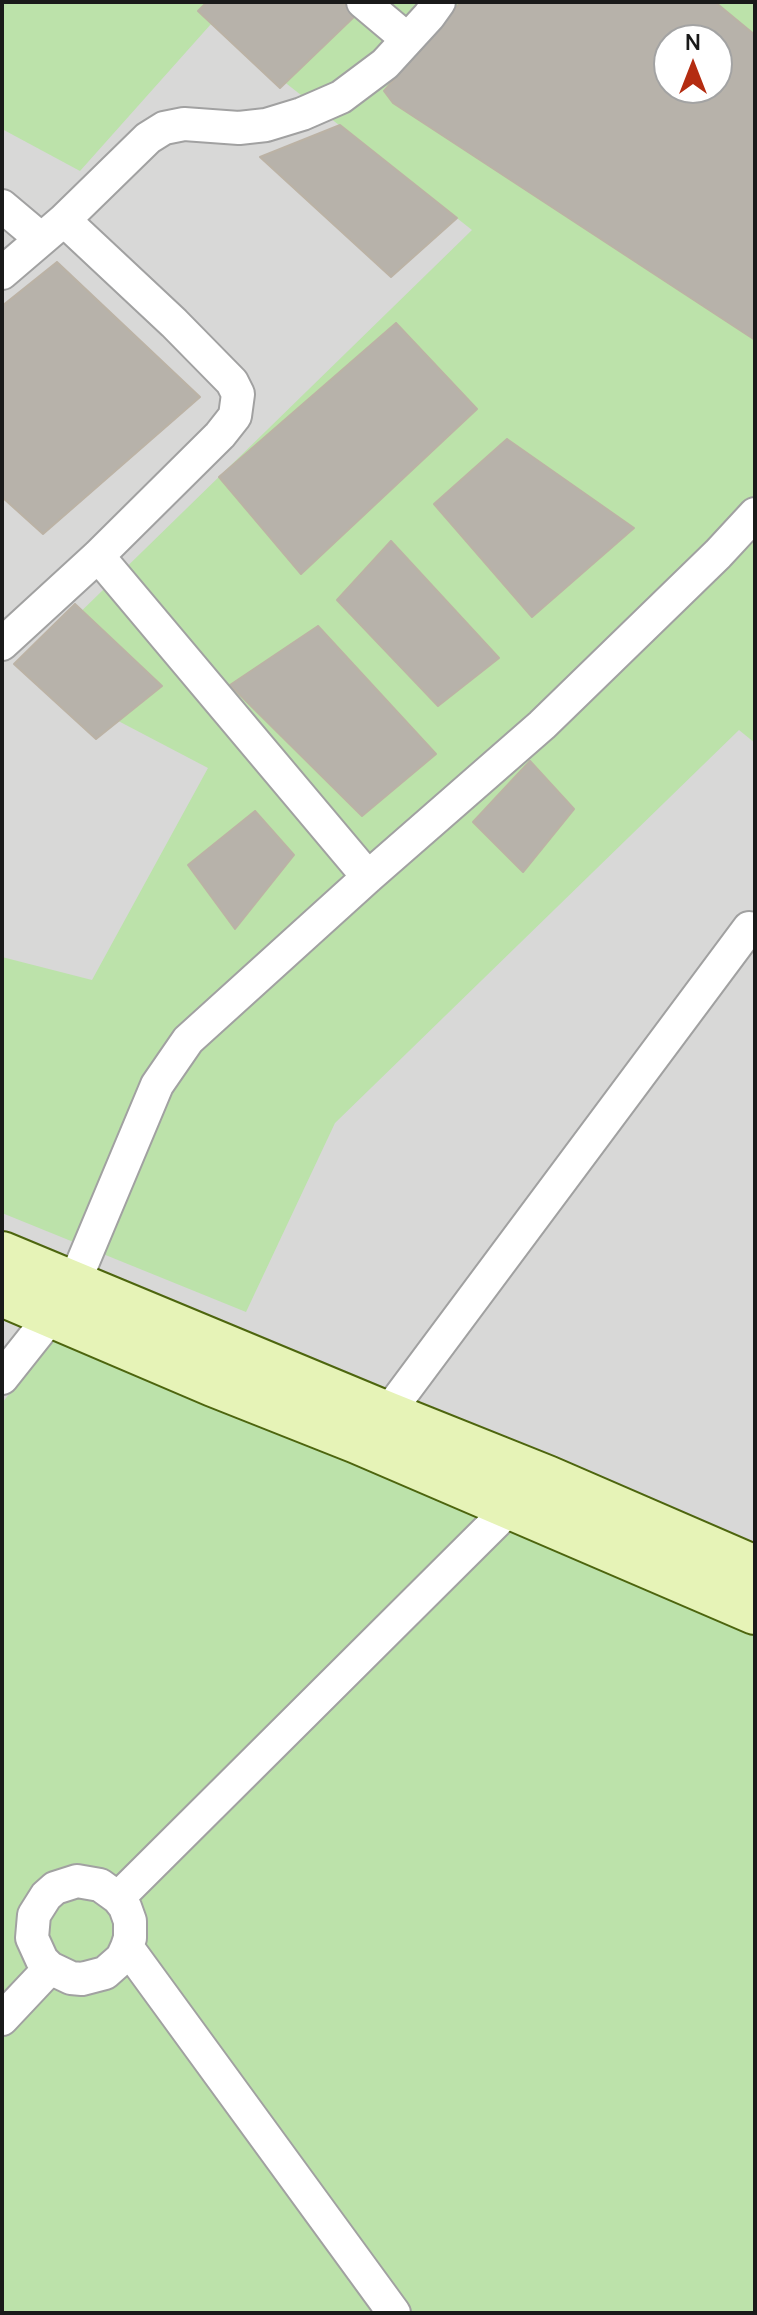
<!DOCTYPE html>
<html>
<head>
<meta charset="utf-8">
<style>
	body { margin:0 }
	#map { position:relative; width:757px; height:2315px; overflow:hidden; background:#ebeae1; font-family:Manrope,sans-serif }
	canvas { display:block }
	.frame { position:absolute; inset:0; border:4px solid #1a1a1a; pointer-events:none }
	.north { position:absolute; left:653px; top:24px; width:80px; height:80px; box-sizing:border-box; background:#fff; border:2px solid #a3a3a3; border-radius:50%; rotate:0deg; font-size:22px; font-weight:700; line-height:32px; text-align:center; color:#1a1a1a }
	.north::after { content:''; display:block; margin:auto; width:28px; height:36px; background:#b42c11; clip-path:polygon(50% 0,100% 100%,50% 72%,0 100%) }
</style>
</head>
<body>
<div id="map">
<canvas width="757" height="2315"></canvas>
<div class="frame"></div>
<div class="north">N</div>
</div>
<script>
const c = document.querySelector('canvas').getContext('2d');
c.lineJoin = 'round';
function paint(path, color) {
  c.fillStyle = color;
  c.fill(path, 'evenodd');
}
function toPath(rows) {
  const path = new Path2D();
  for (const r of rows) {
    path.moveTo(r[0], r[1]);
    for (let i = 2; i < r.length; i += 2) path.lineTo(r[i], r[i + 1]);
  }
  return path;
}
function trace(path, color, width, dash) {
  c.strokeStyle = color;
  c.lineWidth = width;
  c.lineCap = dash ? 'butt' : 'round';
  c.setLineDash(dash || []);
  c.stroke(path);
}
paint(toPath([
	[2,2,755,2,755,2313,2,2313],
	[669,40,717,40,717,88,669,88]
]), '#d8d8d7');
paint(toPath([
	[2,2,755,2,755,743,739,730,335,1123,246,1312,2,1213,2,957,92,980,208,768,21,670,472,230,211,24,80,171,2,129],
	[669,40,717,40,717,88,669,88],
	[56,1336,561,1547,755,1635,755,2313,2,2313,2,1403]
]), '#bce2aa');
const building = toPath([
	[207,2,341,2,358,13,280,88,198,11,207,2],
	[461,2,715,2,755,35,755,340,393,103,384,91,461,2],
	[669,40,717,40,717,88,669,88,669,40],
	[340,125,457,218,391,277,260,157,340,125],
	[57,262,200,397,43,534,2,497,2,306,57,262],
	[396,323,477,409,301,574,219,477,396,323],
	[507,439,634,528,532,617,434,504,507,439],
	[391,541,499,658,438,706,337,600,391,541],
	[75,604,162,686,96,739,14,664,75,604],
	[318,626,436,754,362,816,230,685,318,626],
	[530,761,574,809,523,872,473,822,530,761],
	[255,811,294,855,235,929,188,865,255,811]
]);
paint(building, '#b7b2aa');
trace(building, '#bbb2a5', 2);
const street = toPath([
	[363,2,407,39],
	[2,206,40,238],
	[2,273,64,220,148,138,164,128,184,124,239,128,266,125,302,114,341,97,385,64,429,16,439,2],
	[98,556,368,877],
	[2,644,98,556,220,435,235,416,238,394,232,382,174,323,64,220],
	[74,1283,157,1085,188,1040,368,877,542,725,718,554,755,514],
	[2,1378,52,1315],
	[387,1414,749,928],
	[118,1898,511,1507],
	[127,1947,122,1958,105,1973,82,1979,71,1978,50,1968,42,1960,32,1938,34,1915,46,1896,55,1888,77,1881,100,1885,118,1898,125,1907,130,1921,130,1938,127,1947,394,2313],
	[2,2019,50,1968]
]);
const secondary = toPath([
	[2,1254,387,1414,547,1478,755,1568],
	[2,1294,213,1384,357,1441,755,1612]
]);
trace(street, '#a1a1a1', 36);
trace(secondary, '#4d650e', 48);
trace(street, '#fff', 32);
trace(secondary, '#e6f3b7', 44);
</script>
</body>
</html>
